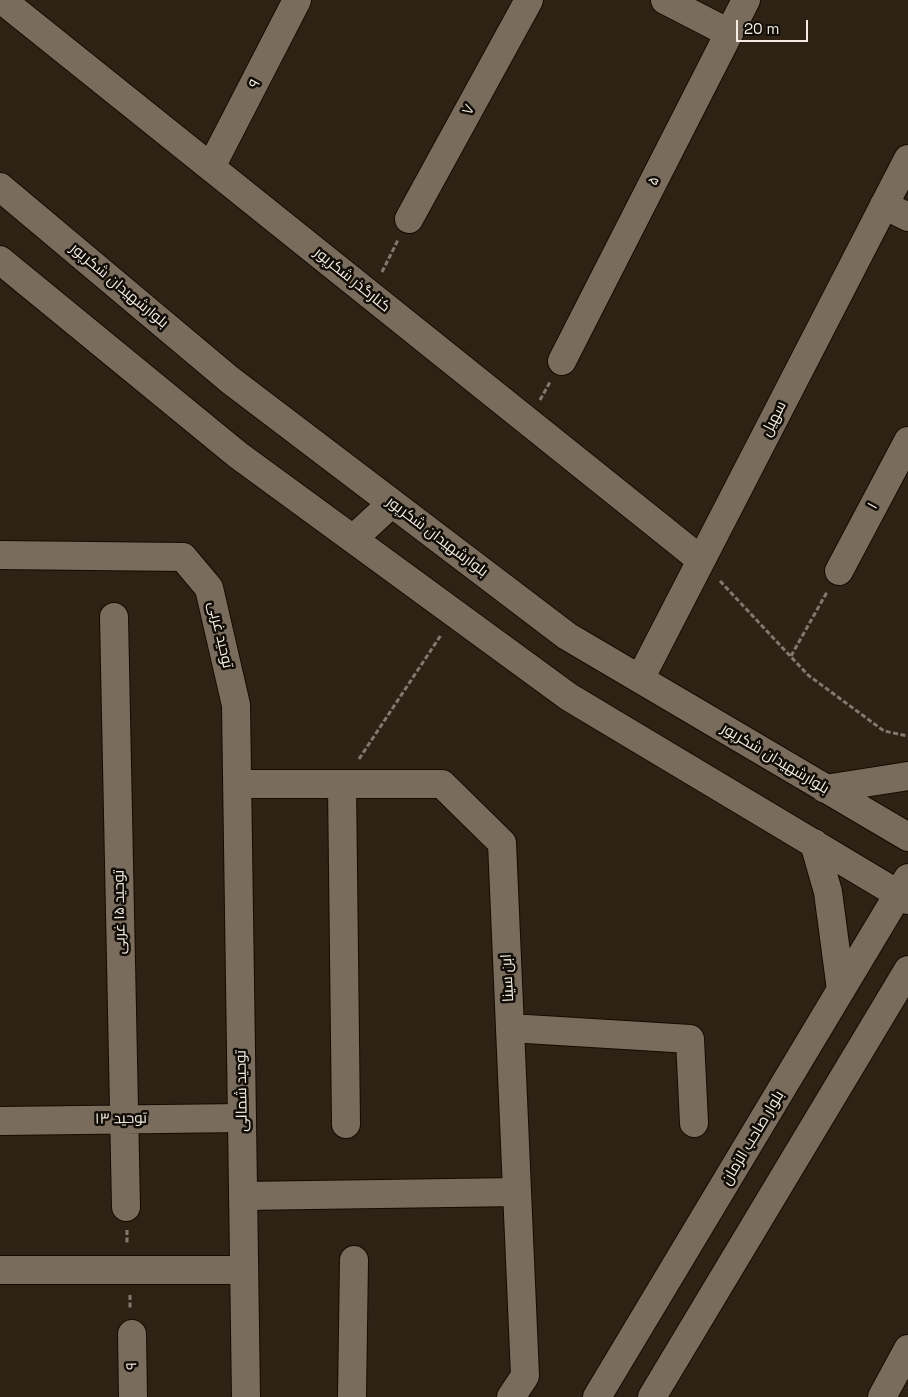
<!DOCTYPE html>
<html>
<head>
<meta charset="utf-8">
<style>
	body { margin:0 }
	#map { position:relative; width:908px; height:1397px; overflow:hidden; background:#2e2215; font-family:"Space Grotesk",sans-serif }
	canvas { display:block }
	.scale { position:absolute; left:736px; top:20px; width:72px; height:22px; box-sizing:border-box; border:2px solid #f4ece4; border-top:0; padding-left:6px; font-size:15px; line-height:18px; white-space:nowrap; color:#f4ece4; -webkit-text-stroke:4px #120d07; paint-order:stroke }
</style>
</head>
<body>
<div id="map">
<canvas width="908" height="1397"></canvas>
<div class="scale">20 m</div>
</div>
<script>
const c = document.querySelector('canvas').getContext('2d');
c.lineJoin = 'round';
function toPath(rows) {
  const path = new Path2D();
  for (const r of rows) {
    path.moveTo(r[0], r[1]);
    for (let i = 2; i < r.length; i += 2) path.lineTo(r[i], r[i + 1]);
  }
  return path;
}
function trace(path, color, width, dash) {
  c.strokeStyle = color;
  c.lineWidth = width;
  c.lineCap = dash ? 'butt' : 'round';
  c.setLineDash(dash || []);
  c.stroke(path);
}
function label(font, color, halo, rows, align = 'center') {
  c.font = font + ' "Space Grotesk",Cairo,sans-serif';
  c.lineWidth = 5;
  c.setLineDash([]);
  c.textBaseline = 'middle';
  c.strokeStyle = halo;
  c.fillStyle = color;
  for (const [text, x, y, turn = 0] of rows) {
    c.save();
    c.translate(x, y);
    c.rotate((+turn || 0) * Math.PI / 180);
    c.textAlign = isNaN(turn) ? turn : align;
    if (halo) c.strokeText(text, 0, 0);
    c.fillText(text, 0, 0);
    c.restore();
  }
}
const street = toPath([
	[2,0,701,560],
	[665,0,729,33],
	[211,167,297,0],
	[884,205,908,217],
	[409,219,529,0],
	[562,361,746,0],
	[839,571,908,441],
	[114,617,126,1207],
	[238,784,442,784,502,843,525,1376,511,1397],
	[342,784,346,1124],
	[510,1028,690,1039,694,1123],
	[0,1121,242,1118],
	[243,1196,517,1192],
	[0,1270,244,1270],
	[132,1334,133,1397],
	[352,1397,354,1260],
	[882,1397,908,1349]
]);
const secondary = toPath([
	[0,187,230,380,567,636,908,837],
	[0,260,238,455,569,697,908,900],
	[353,539,392,503],
	[0,555,183,557,209,588,236,705,246,1397],
	[640,679,908,159],
	[825,789,908,776],
	[814,843,828,892,841,990],
	[597,1397,908,878],
	[652,1397,908,970]
]);
trace(street, '#160b02', 30);
trace(secondary, '#160b02', 30);
trace(toPath([
	[382,272,398,240],
	[540,400,550,382],
	[720,581,808,675,884,731,908,736],
	[791,656,827,592],
	[359,759,441,635],
	[127,1230,127,1244],
	[130,1295,130,1309]
]), '#83786d', 3, [5, 2.5]);
trace(street, '#7a6c5d', 28);
trace(secondary, '#7a6c5d', 28);
label('15px', '#f4ece4', '#120d07', [
	["۹",255,84,-62],
	["۷",469,110,-61],
	["۵",654,181,-63],
	["کنارگذر شکرپور",352,280,39],
	["بلوارشهیدان شکرپور",119,286,40],
	["سهیل",774,419,-63],
	["۱",873,506,-62],
	["بلوارشهیدان شکرپور",437,537,37],
	["توحید غربی",220,635,77],
	["بلوارشهیدان شکرپور",775,759,31],
	["توحید ۱۵ غربی",120,912,-91],
	["ابن سینا",508,978,-93],
	["توحید شمالی",242,1091,-91],
	["توحید ۱۳",121,1119,-1],
	["بلوار صاحب الزمان",753,1138,-59],
	["۹",132,1366,-91]
]);
</script>
</body>
</html>
